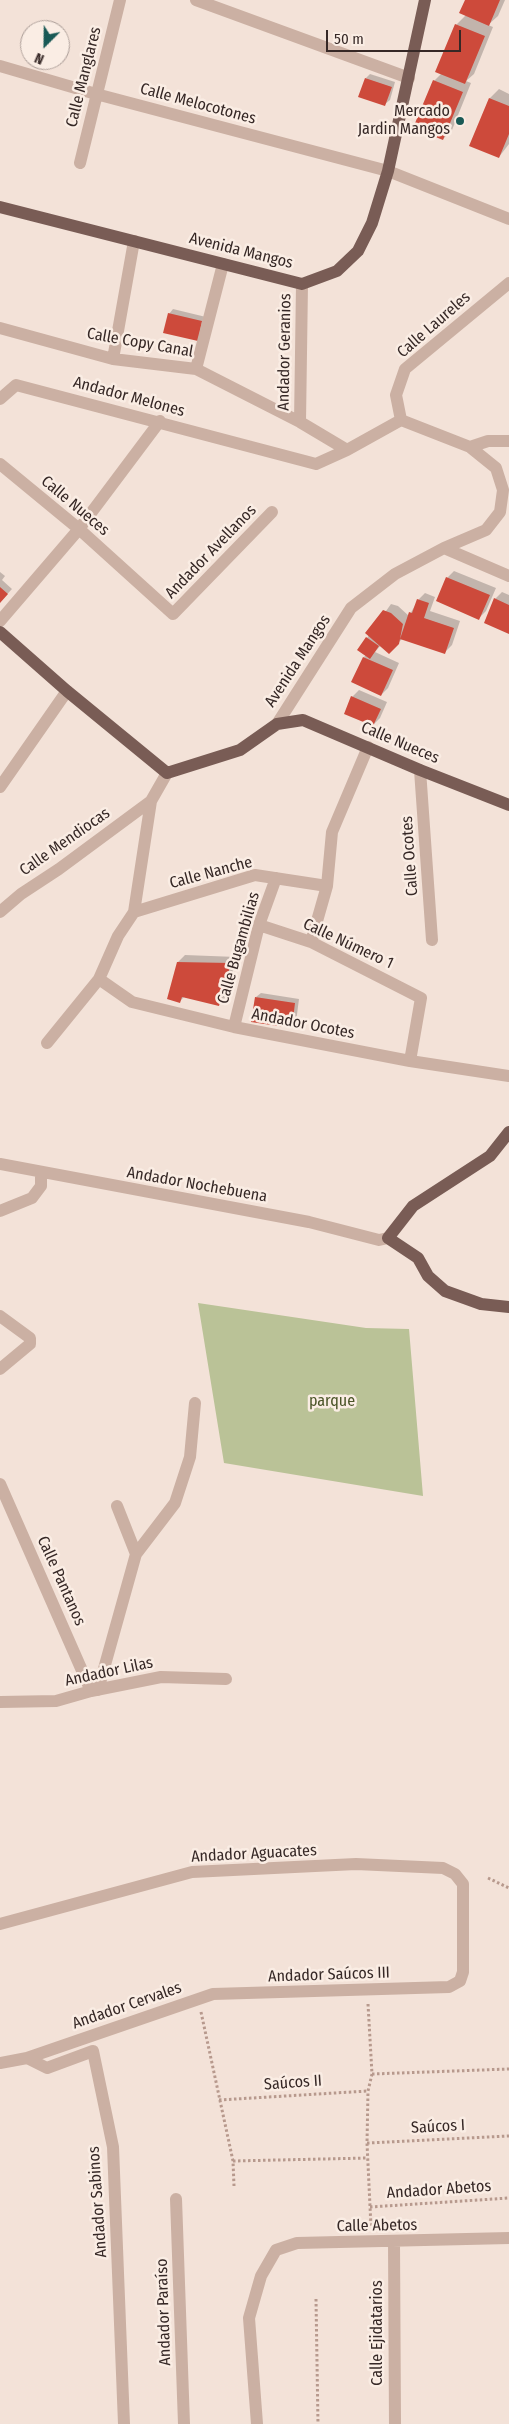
<!DOCTYPE html>
<html>
<head>
<meta charset="utf-8">
<style>
	body { margin:0 }
	#map { position:relative; width:509px; height:2424px; overflow:hidden; background:#f3e2d8; font-family:"Fira Sans Condensed",sans-serif }
	canvas { display:block }
	.north { position:absolute; left:20px; top:20px; width:50px; height:50px; box-sizing:border-box; background:#faede4; border:1px solid #ac9e98; border-radius:50%; rotate:203deg; font-size:14px; font-weight:700; line-height:20px; text-align:center; color:#362826 }
	.north::after { content:''; display:block; margin:auto; width:18px; height:22px; background:#195955; clip-path:polygon(50% 0,100% 100%,50% 72%,0 100%) }
	.scale { position:absolute; left:326px; top:30px; width:135px; height:22px; box-sizing:border-box; border:2px solid #362826; border-top:0; padding-left:6px; font-size:15px; line-height:18px; white-space:nowrap; color:#362826; -webkit-text-stroke:4px #faede4; paint-order:stroke }
</style>
</head>
<body>
<div id="map">
<canvas width="509" height="2424"></canvas>
<div class="north">N</div>
<div class="scale">50 m</div>
</div>
<script>
const c = document.querySelector('canvas').getContext('2d');
c.lineJoin = 'round';
function paint(path, color) {
  c.fillStyle = color;
  c.fill(path, 'evenodd');
}
function toPath(rows) {
  const path = new Path2D();
  for (const r of rows) {
    path.moveTo(r[0], r[1]);
    for (let i = 2; i < r.length; i += 2) path.lineTo(r[i], r[i + 1]);
  }
  return path;
}
function trace(path, color, width, dash) {
  c.strokeStyle = color;
  c.lineWidth = width;
  c.lineCap = dash ? 'butt' : 'round';
  c.setLineDash(dash || []);
  c.stroke(path);
}
function label(font, color, halo, rows, align = 'center') {
  c.font = font + ' "Fira Sans Condensed",sans-serif';
  c.lineWidth = 5;
  c.setLineDash([]);
  c.textBaseline = 'middle';
  c.strokeStyle = halo;
  c.fillStyle = color;
  for (const [text, x, y, turn = 0] of rows) {
    c.save();
    c.translate(x, y);
    c.rotate((+turn || 0) * Math.PI / 180);
    c.textAlign = isNaN(turn) ? turn : align;
    if (halo) c.strokeText(text, 0, 0);
    c.fillText(text, 0, 0);
    c.restore();
  }
}
paint(toPath([
	[198,1303,366,1328,409,1329,423,1496,224,1463]
]), '#bac297');
paint(toPath([
	[467,0,505,0,498,16,488,25,493,27,474,74,466,81,471,83,452,130,443,139,434,81,442,73,456,25,466,15],
	[370,74,395,82,390,100,385,104,366,78],
	[499,89,509,94,509,144,499,157,471,145,490,98],
	[173,309,206,317,202,335,169,314],
	[454,571,496,588,486,611,479,618,447,578],
	[0,572,5,576,2,580,12,589,0,602],
	[502,592,509,595,509,632,495,599],
	[425,593,435,597,430,611,460,621,452,645,445,652,403,638,389,652,381,645,375,652,399,663,388,688,381,695,364,657,366,655,367,638,391,604,398,606,409,616,418,600],
	[359,690,387,702,380,718,373,725,352,697],
	[185,955,237,957,226,997,219,1004,184,997,179,1002,178,962],
	[261,993,299,999,296,1022,291,1027,256,997]
]), '#0003');
paint(toPath([
	[465,0,500,0,489,26,459,13],
	[455,24,485,36,465,84,435,72],
	[365,78,392,87,385,106,358,97],
	[433,80,463,92,443,140,413,128],
	[489,98,509,106,509,134,499,158,469,146],
	[168,313,202,321,198,341,163,333],
	[446,577,490,595,479,620,436,601],
	[0,587,8,594,0,603],
	[494,598,509,605,509,634,484,623],
	[417,599,429,603,424,618,454,628,445,654,400,639,409,612,412,613],
	[383,610,391,613,403,624,399,644,389,654,365,633],
	[366,637,379,646,370,659,357,650],
	[363,657,393,670,381,696,351,682],
	[351,696,381,709,373,726,344,714],
	[177,962,231,963,219,1006,182,997,180,1003,167,999],
	[255,997,295,1003,292,1028,251,1022]
]), '#cd4a3b');
trace(toPath([
	[488,1878,509,1888],
	[368,2004,372,2074,368,2091,367,2143,371,2227],
	[201,2012,233,2161,234,2186],
	[372,2074,509,2069],
	[219,2100,368,2091],
	[367,2143,509,2136],
	[233,2161,368,2158],
	[370,2207,509,2198],
	[316,2299,318,2424]
]), '#b7998d', 3, [2.5, 2.5]);
trace(toPath([
	[196,0,409,78],
	[0,66,96,94,388,171,509,219],
	[80,163,120,0],
	[0,328,113,359,196,369,300,422,347,450],
	[113,359,134,241],
	[196,369,223,264],
	[0,399,16,385,316,464,347,450,401,420],
	[300,422,302,284],
	[470,447,488,441,509,441],
	[0,464,79,529,173,614,272,512],
	[444,548,509,576],
	[0,621,79,529,160,421],
	[277,724,351,608,395,574,444,548,486,530,500,512,503,490,496,468,470,447,401,420,396,395,405,369,509,283],
	[420,770,432,940],
	[0,787,67,691],
	[0,912,21,894,59,869,151,801],
	[134,912,255,875,327,886],
	[259,925,311,942,421,998,410,1061],
	[311,942,327,886,332,832,368,747],
	[99,979,132,1002,234,1027,410,1061,509,1076],
	[234,1027,259,925,276,878],
	[47,1043,99,979,118,936,134,912,151,801,167,773],
	[0,1164,309,1222,379,1240,388,1238],
	[0,1211,32,1198,41,1186,41,1172],
	[0,1316,30,1338,30,1344,0,1369],
	[0,1484,91,1691],
	[117,1506,136,1554],
	[98,1690,136,1554,175,1503,190,1457,195,1403],
	[0,1702,56,1701,91,1691,161,1677,226,1679],
	[0,1924,192,1872,356,1864,443,1868,455,1874,463,1884,463,1972,460,1981,449,1987,213,1994,27,2058,0,2063],
	[27,2058,47,2068,93,2051,113,2147,124,2424],
	[176,2199,184,2424],
	[394,2242,395,2424],
	[257,2424,249,2318,261,2276,276,2250,297,2243,509,2238]
]), '#cbb0a3', 12);
trace(toPath([
	[0,207,302,284,337,271,358,251,372,223,388,171,425,0],
	[0,632,67,691,167,773,240,750,277,724,303,720,420,770,509,805],
	[509,1132,490,1156,413,1206,388,1238,418,1258,428,1276,445,1291,481,1304,509,1307]
]), '#795c55', 12);
for (const [x, y, r, color] of [
	[460,121,5,"#195955"]
]) {
  const dot = new Path2D();
  dot.arc(x, y, r, 0, 2 * Math.PI);
  c.fillStyle = color;
  c.fill(dot);
  trace(dot, '#faede4', 2);
}
label('16px', '#362826', '#faede4', [
	["Calle Manglares",84,77,-76],
	["Calle Melocotones",198,104,15],
	["Avenida Mangos",241,251,14],
	["Calle Laureles",434,325,-41],
	["Calle Copy Canal",140,343,10],
	["Andador Geranios",285,352,-89],
	["Andador Melones",129,397,15],
	["Calle Nueces",75,506,40],
	["Andador Avellanos",211,552,-46],
	["Avenida Mangos",298,661,-57],
	["Calle Nueces",400,743,23],
	["Calle Mendiocas",65,842,-35],
	["Calle Ocotes",410,856,-94],
	["Calle Nanche",211,873,-15],
	["Calle Número 1",348,944,25],
	["Calle Bugambilias",239,948,-74],
	["Andador Ocotes",303,1024,11],
	["Andador Nochebuena",197,1185,10],
	["Calle Pantanos",61,1581,66],
	["Andador Lilas",109,1672,-12],
	["Andador Aguacates",254,1854,-3],
	["Andador Saúcos III",329,1975,-2],
	["Andador Cervales",127,2006,-19],
	["Saúcos II",293,2083,-4],
	["Saúcos I",438,2127,-3],
	["Andador Abetos",439,2190,-4],
	["Andador Sabinos",98,2202,-94],
	["Calle Abetos",377,2226,-1],
	["Andador Paraíso",164,2312,-92],
	["Calle Ejidatarios",378,2333,-90]
]);
label('16px', '#362826', '#faede4', [
	["Mercado",450,112],
	["Jardin Mangos",450,130]
], 'right');
label('16px', '#4b5528', '#faede4', [
	["parque",332,1402]
]);
</script>
</body>
</html>
